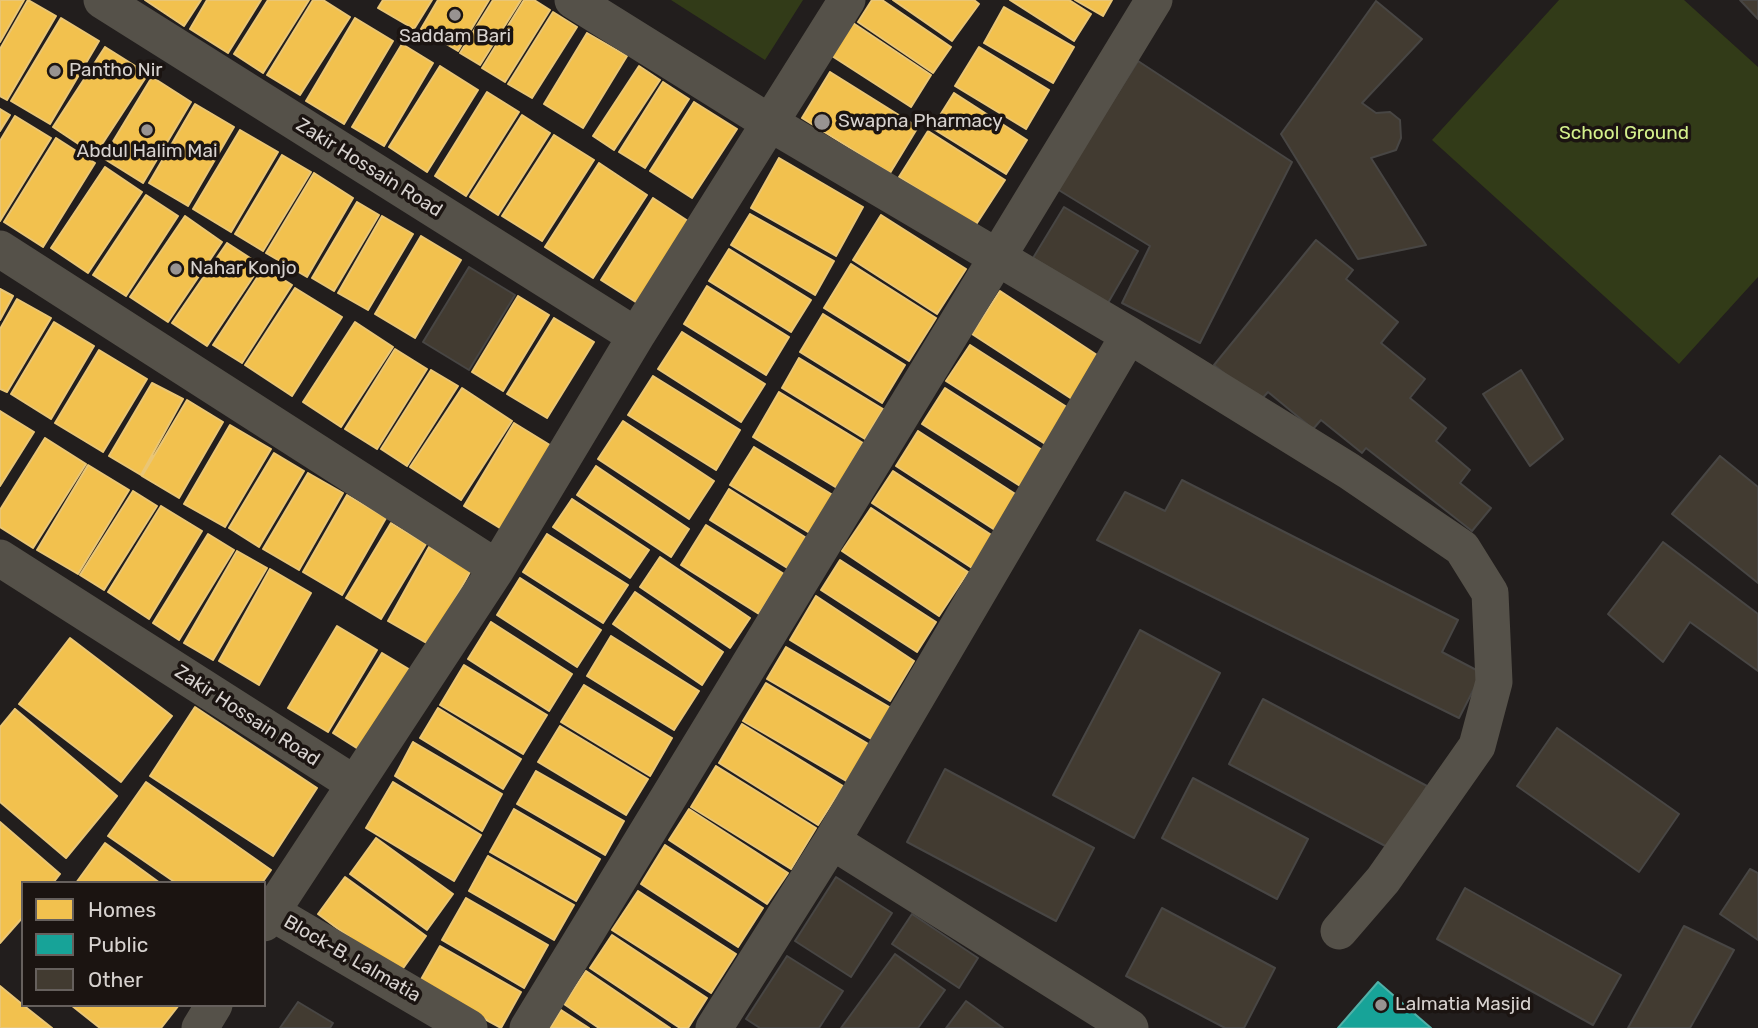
<!DOCTYPE html>
<html>
<head>
<meta charset="utf-8">
<style>
	body { margin:0 }
	#map { position:relative; width:1758px; height:1028px; overflow:hidden; background:#221e1d; font-family:Rubik,sans-serif }
	canvas { display:block }
	.legend { position:absolute; left:21px; top:881px; width:245px; height:126px; box-sizing:border-box; background:#1b1411; border:2px solid #66605d; margin:0; padding:9px 12px; list-style:none; font-size:21px; color:#d7d2cf }
	.legend li { display:flex; align-items:center; gap:14px; height:35px }
	.legend b { width:35px; border:2px solid #66605d }
</style>
</head>
<body>
<div id="map">
<canvas width="1758" height="1028"></canvas>
<ul class="legend">
<li><b style="height:19px;background:#f2c14e"></b>Homes</li>
<li><b style="height:19px;background:#17a398"></b>Public</li>
<li><b style="height:19px;background:#423b31"></b>Other</li>
</ul>
</div>
<script>
const c = document.querySelector('canvas').getContext('2d');
c.lineJoin = 'round';
function paint(path, color) {
  c.fillStyle = color;
  c.fill(path, 'evenodd');
}
function toPath(rows) {
  const path = new Path2D();
  for (const r of rows) {
    path.moveTo(r[0], r[1]);
    for (let i = 2; i < r.length; i += 2) path.lineTo(r[i], r[i + 1]);
  }
  return path;
}
function trace(path, color, width, dash) {
  c.strokeStyle = color;
  c.lineWidth = width;
  c.lineCap = dash ? 'butt' : 'round';
  c.setLineDash(dash || []);
  c.stroke(path);
}
function label(font, color, halo, rows, align = 'center') {
  c.font = font + ' Rubik,sans-serif';
  c.lineWidth = 7;
  c.setLineDash([]);
  c.textBaseline = 'middle';
  c.strokeStyle = halo;
  c.fillStyle = color;
  for (const [text, x, y, turn = 0] of rows) {
    c.save();
    c.translate(x, y);
    c.rotate((+turn || 0) * Math.PI / 180);
    c.textAlign = isNaN(turn) ? turn : align;
    if (halo) c.strokeText(text, 0, 0);
    c.fillText(text, 0, 0);
    c.restore();
  }
}
paint(toPath([
	[671,0,803,0,765,60],
	[1559,0,1684,0,1758,67,1758,277,1679,364,1432,140]
]), '#323b18');
const homes = toPath([
	[0,0,24,0,0,42,0,0],
	[28,0,56,16,7,100,0,96,0,49,28,0],
	[145,0,201,0,184,26,145,0],
	[207,0,261,0,228,53,190,29,207,0],
	[268,0,309,0,263,73,234,54,268,0],
	[313,0,323,0,350,17,300,95,267,75,313,0],
	[383,0,432,0,414,29,378,8,383,0],
	[438,0,489,0,458,51,421,29,438,0],
	[493,0,521,0,480,65,460,53,493,0],
	[524,0,534,0,550,10,505,82,482,68,524,0],
	[872,0,882,0,951,47,933,73,858,22,872,0],
	[893,0,974,0,979,4,952,41,893,0],
	[1010,0,1069,0,1091,14,1074,41,1010,0],
	[1075,0,1112,0,1103,16,1075,0],
	[1004,7,1074,47,1053,83,984,43,1004,7],
	[553,12,577,27,532,98,508,84,553,12],
	[61,18,99,41,50,124,11,101,61,18],
	[355,18,393,41,344,124,306,101,355,18],
	[853,23,931,75,911,107,832,56,853,23],
	[587,33,627,56,583,128,544,104,587,33],
	[402,44,433,63,384,146,352,127,402,44],
	[105,47,148,74,95,155,53,127,105,47],
	[979,47,1049,90,1026,129,955,86,979,47],
	[440,66,478,90,427,172,389,147,440,66],
	[639,66,660,80,614,150,593,136,639,66],
	[830,72,918,127,890,173,802,118,830,72],
	[152,77,191,102,143,183,103,158,152,77],
	[663,82,689,99,645,168,619,152,663,82],
	[487,92,519,112,466,196,435,176,487,92],
	[954,93,1027,140,1006,174,932,128,954,93],
	[694,102,737,129,692,198,650,171,694,102],
	[195,104,234,127,188,206,149,183,195,104],
	[0,109,10,115,0,131,0,109],
	[522,115,550,133,498,215,470,197,522,115],
	[15,116,51,138,0,221,0,141,15,116],
	[240,130,278,152,231,232,193,209,240,130],
	[928,131,1005,180,975,226,899,177,928,131],
	[554,135,594,160,542,241,502,216,554,135],
	[56,138,95,163,43,247,4,222,56,138],
	[282,155,311,172,263,251,235,234,282,155],
	[779,158,863,207,836,256,751,208,779,158],
	[599,163,647,195,593,278,545,247,599,163],
	[105,167,142,192,88,273,51,248,105,167],
	[314,173,353,198,307,277,266,253,314,173],
	[146,195,178,216,126,296,93,275,146,195],
	[653,198,694,225,642,306,601,280,653,198],
	[357,202,379,215,334,291,312,278,357,202],
	[750,214,834,261,815,295,731,245,750,214],
	[881,215,966,269,937,314,853,260,881,215],
	[185,216,222,242,168,322,130,297,185,216],
	[382,216,413,234,368,310,338,293,382,216],
	[421,236,461,260,415,338,375,314,421,236],
	[227,243,261,265,207,346,172,323,227,243],
	[729,249,811,300,791,332,709,281,729,249],
	[851,264,936,318,909,361,824,308,851,264],
	[264,267,292,285,242,363,213,345,264,267],
	[707,286,789,337,766,375,684,324,707,286],
	[295,288,342,317,292,396,245,365,295,288],
	[0,289,13,296,0,320,0,289],
	[1000,291,1103,359,1075,401,972,334,1000,291],
	[518,296,549,315,503,391,472,372,518,296],
	[17,299,51,318,7,392,0,389,0,329,17,299],
	[823,314,905,365,882,403,800,352,823,314],
	[554,318,594,342,547,418,507,394,554,318],
	[54,322,94,346,51,419,11,394,54,322],
	[355,322,393,347,341,427,303,402,355,322],
	[682,332,765,384,741,422,658,369,682,332],
	[970,345,1073,411,1050,447,946,381,970,345],
	[395,349,427,369,377,449,345,429,395,349],
	[99,350,147,379,103,452,55,423,99,350],
	[799,358,883,409,865,439,782,388,799,358],
	[431,370,458,386,407,466,381,449,431,370],
	[653,376,740,430,716,470,628,415,653,376],
	[152,383,183,399,141,475,109,456,152,383],
	[462,388,512,421,461,500,410,467,462,388],
	[945,388,1050,455,1028,491,922,424,945,388],
	[779,392,863,443,837,488,753,437,779,392],
	[187,400,223,422,179,498,142,476,187,400],
	[0,411,34,432,0,486,0,411],
	[623,421,714,481,689,519,598,459,623,421],
	[514,423,558,450,508,533,464,506,514,423],
	[230,425,271,449,225,527,184,504,230,425],
	[918,431,1020,497,998,532,896,466,918,431],
	[45,438,86,464,33,548,0,527,0,510,45,438],
	[754,447,836,497,813,535,730,485,754,447],
	[274,453,304,471,259,547,229,528,274,453],
	[88,465,129,490,78,574,37,550,88,465],
	[596,466,689,529,671,557,577,495,596,466],
	[893,471,993,536,972,568,872,503,893,471],
	[308,473,343,493,299,570,263,549,308,473],
	[729,489,808,539,789,569,710,520,729,489],
	[133,491,157,506,104,590,80,575,133,491],
	[347,495,386,518,342,595,303,572,347,495],
	[572,499,649,550,630,578,553,527,572,499],
	[161,506,202,531,149,619,108,592,161,506],
	[871,508,968,572,939,616,842,551,871,508],
	[391,523,426,544,381,619,346,598,391,523],
	[706,525,784,574,759,614,681,565,706,525],
	[208,534,234,550,179,640,153,623,208,534],
	[547,534,628,585,603,623,523,572,547,534],
	[429,547,471,570,430,645,388,621,429,547],
	[237,551,267,568,213,660,184,643,237,551],
	[660,557,750,618,730,648,640,587,660,557],
	[840,560,936,622,917,652,821,590,840,560],
	[270,569,311,593,259,685,219,661,270,569],
	[520,578,601,630,577,667,497,615,520,578],
	[635,592,723,652,702,685,613,624,635,592],
	[816,596,914,661,890,701,790,640,816,596],
	[491,622,572,674,549,711,468,659,491,622],
	[337,626,377,650,328,732,288,708,337,626],
	[611,636,699,691,674,730,587,676,611,636],
	[70,638,172,716,121,782,19,704,70,638],
	[786,647,891,708,873,740,767,679,786,647],
	[382,653,412,671,363,752,333,733,382,653],
	[464,665,547,715,523,754,440,705,464,665],
	[766,683,870,745,848,782,743,721,766,683],
	[584,685,672,738,650,776,561,722,584,685],
	[195,707,317,788,273,856,150,776,195,707],
	[438,708,521,759,503,789,420,738,438,708],
	[15,709,117,796,66,858,0,802,0,727,15,709],
	[742,724,843,786,818,825,719,763,742,724],
	[560,726,648,779,626,815,538,762,560,726],
	[413,742,502,794,482,831,395,776,413,742],
	[716,766,816,828,791,869,691,807,716,766],
	[536,771,624,821,605,855,517,804,536,771],
	[146,782,271,870,262,883,176,883,108,836,146,782],
	[393,782,481,835,454,881,366,828,393,782],
	[514,809,600,859,576,901,490,852,514,809],
	[689,809,788,873,767,904,669,840,689,809],
	[0,822,60,874,53,883,23,883,23,917,0,943,0,822],
	[376,838,453,894,427,930,350,874,376,838],
	[105,843,160,883,76,883,105,843],
	[665,845,763,908,738,947,641,884,665,845],
	[488,856,574,905,554,940,469,891,488,856],
	[345,877,426,936,399,974,318,914,345,877],
	[638,891,736,954,711,993,612,930,638,891],
	[466,898,548,945,524,988,442,940,466,898],
	[612,935,707,998,688,1028,680,1028,590,968,612,935],
	[440,946,521,992,501,1028,419,983,440,946],
	[586,971,670,1028,599,1028,564,1004,586,971],
	[0,986,23,1005,52,1028,0,1028,0,986],
	[71,1005,179,1005,161,1028,100,1028,71,1005],
	[561,1010,589,1028,550,1028,561,1010]
]);
paint(homes, '#f2c14e');
trace(homes, '#eac675', 2);
const public = toPath([
	[1378,982,1431,1028,1338,1028,1378,982]
]);
paint(public, '#17a398');
trace(public, '#51b1a8', 2);
const building = toPath([
	[1740,0,1758,0,1758,19,1740,0],
	[1376,1,1422,39,1362,103,1376,113,1390,112,1400,120,1401,138,1396,150,1371,158,1426,245,1358,259,1281,134,1376,1],
	[1138,61,1292,162,1200,343,1122,303,1150,246,1057,189,1138,61],
	[1064,207,1138,251,1108,303,1033,258,1064,207],
	[1316,240,1353,270,1346,279,1398,322,1381,343,1425,379,1410,398,1446,428,1436,441,1470,470,1460,483,1491,508,1472,531,1366,448,1362,453,1321,420,1313,429,1268,392,1259,402,1214,365,1316,240],
	[469,267,515,295,469,370,423,342,469,267],
	[1521,370,1563,439,1530,466,1483,394,1521,370],
	[1720,456,1758,487,1758,583,1672,514,1720,456],
	[1182,480,1458,620,1442,652,1482,673,1459,718,1097,540,1125,492,1165,511,1182,480],
	[1663,542,1758,614,1758,671,1690,622,1663,662,1608,614,1663,542],
	[1140,630,1220,673,1134,838,1053,795,1140,630],
	[1263,699,1427,786,1393,850,1229,764,1263,699],
	[1557,728,1679,814,1639,872,1517,786,1557,728],
	[945,769,1094,848,1056,921,907,842,945,769],
	[1193,778,1308,839,1277,899,1162,838,1193,778],
	[1750,869,1758,873,1758,940,1720,914,1750,869],
	[836,877,892,913,851,977,795,941,836,877],
	[1465,888,1621,975,1593,1025,1437,939,1465,888],
	[1162,908,1275,968,1244,1028,1225,1028,1126,976,1162,908],
	[912,914,978,958,959,988,892,944,912,914],
	[1684,926,1734,950,1690,1028,1628,1028,1684,926],
	[895,954,945,990,918,1028,841,1028,895,954],
	[787,956,843,991,819,1028,760,1028,746,1019,787,956],
	[966,1001,1003,1028,946,1028,966,1001],
	[298,1002,333,1023,330,1028,280,1028,298,1002]
]);
paint(building, '#423b31');
trace(building, '#484644', 2);
trace(toPath([
	[102,0,636,336],
	[573,0,770,123,1129,335,1349,471,1462,548,1490,593,1494,682,1477,746,1383,880,1339,931],
	[0,249,497,568],
	[0,558,353,783],
	[832,841,1130,1028],
	[271,912,469,1028],
	[264,923,497,568,636,336,847,0],
	[200,1028,214,1005],
	[528,1028,1154,0],
	[714,1028,832,841,1129,335]
]), '#555149', 37);
for (const [x, y, r, color] of [
	[455,15,7,"#989391"],
	[55,71,7,"#989391"],
	[822,122,9,"#989391"],
	[147,130,7,"#989391"],
	[176,269,7,"#989391"],
	[1381,1005,7,"#989391"]
]) {
  const dot = new Path2D();
  dot.arc(x, y, r, 0, 2 * Math.PI);
  c.fillStyle = color;
  c.fill(dot);
  trace(dot, '#1b1411', 2.5);
}
label('19px', '#d7d2cf', '#1b1411', [
	["Saddam Bari",455,37,"center"],
	["Pantho Nir",69,71],
	["Swapna Pharmacy",838,122],
	["Abdul Halim Mai",147,152,"center"],
	["Nahar Konjo",190,269],
	["Lalmatia Masjid",1395,1005]
], 'left');
label('19px', '#d4f18c', '#1b1411', [
	["School Ground",1624,134]
]);
label('19px', '#d7d2cf', '#1b1411', [
	["Zakir Hossain Road",369,168,32],
	["Zakir Hossain Road",247,716,33],
	["Block-B, Lalmatia",352,959,30]
]);
</script>
</body>
</html>
